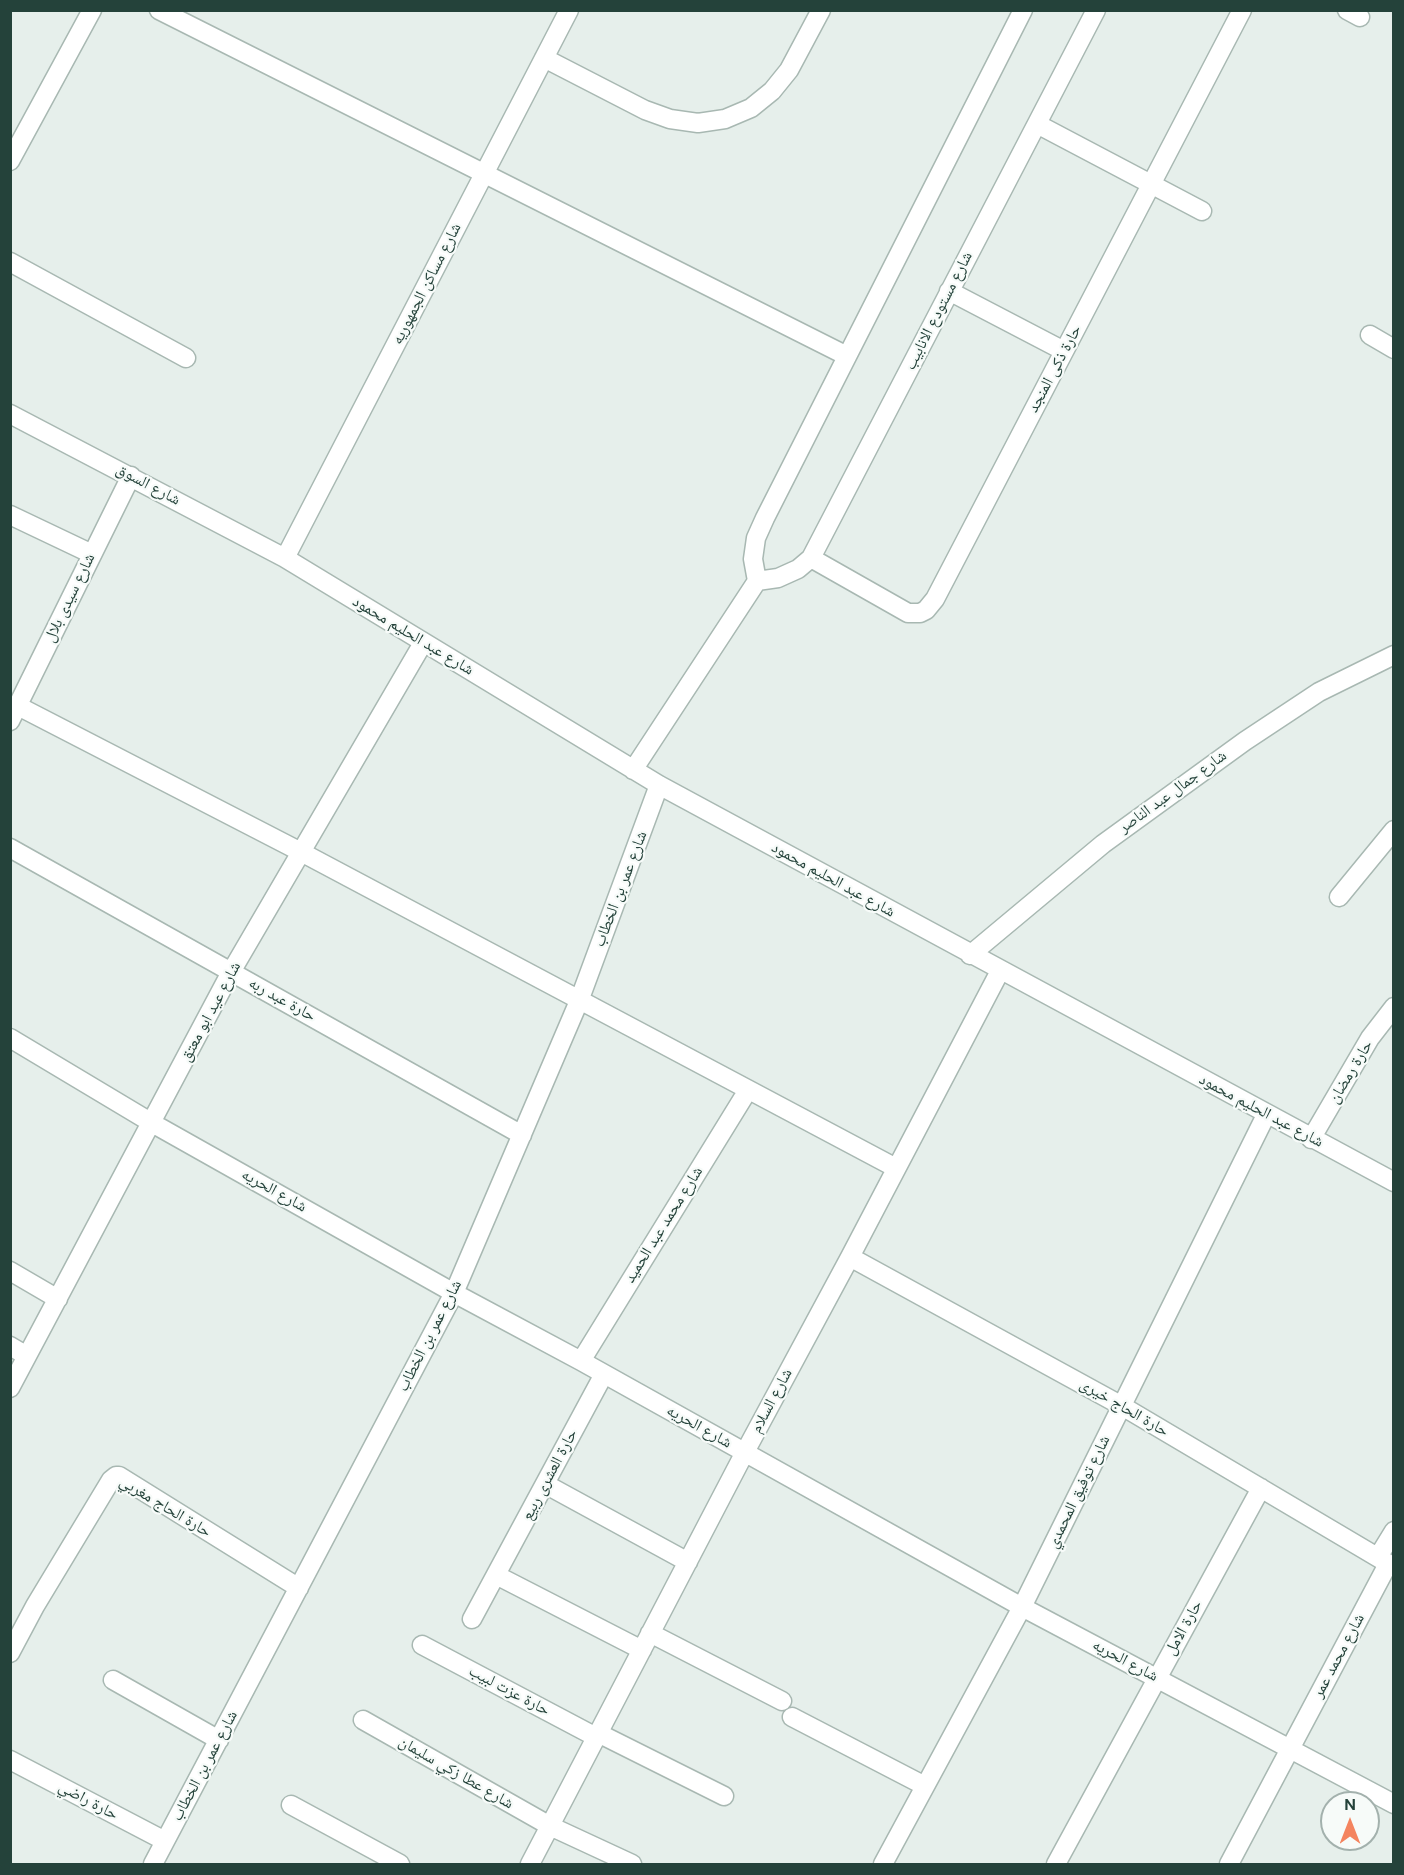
<!DOCTYPE html>
<html>
<head>
<meta charset="utf-8">
<style>
	body { margin:0 }
	#map { position:relative; width:1404px; height:1875px; overflow:hidden; background:#e6efeb; font-family:"DM Sans",sans-serif }
	canvas { display:block }
	.frame { position:absolute; inset:0; border:12px solid #24423a; pointer-events:none }
	.north { position:absolute; left:1320px; top:1791px; width:60px; height:60px; box-sizing:border-box; background:#f7fbf9; border:2px solid #a3b1ad; border-radius:50%; rotate:0deg; font-size:16px; font-weight:700; line-height:24px; text-align:center; color:#24423a }
	.north::after { content:''; display:block; margin:auto; width:21px; height:27px; background:#f4845f; clip-path:polygon(50% 0,100% 100%,50% 72%,0 100%) }
</style>
</head>
<body>
<div id="map">
<canvas width="1404" height="1875"></canvas>
<div class="frame"></div>
<div class="north">N</div>
</div>
<script>
const c = document.querySelector('canvas').getContext('2d');
c.lineJoin = 'round';
function toPath(rows) {
  const path = new Path2D();
  for (const r of rows) {
    path.moveTo(r[0], r[1]);
    for (let i = 2; i < r.length; i += 2) path.lineTo(r[i], r[i + 1]);
  }
  return path;
}
function trace(path, color, width, dash) {
  c.strokeStyle = color;
  c.lineWidth = width;
  c.lineCap = dash ? 'butt' : 'round';
  c.setLineDash(dash || []);
  c.stroke(path);
}
function label(font, color, halo, rows, align = 'center') {
  c.font = font + ' "DM Sans","Noto Naskh Arabic",sans-serif';
  c.lineWidth = 4.5;
  c.setLineDash([]);
  c.textBaseline = 'middle';
  c.strokeStyle = halo;
  c.fillStyle = color;
  for (const [text, x, y, turn = 0] of rows) {
    c.save();
    c.translate(x, y);
    c.rotate((+turn || 0) * Math.PI / 180);
    c.textAlign = isNaN(turn) ? turn : align;
    if (halo) c.strokeText(text, 0, 0);
    c.fillText(text, 0, 0);
    c.restore();
  }
}
const lane = toPath([
	[1370,335,1394,349],
	[10,515,92,554]
]);
const street = toPath([
	[159,10,847,356],
	[1347,10,1360,17],
	[544,58,645,110,670,119,698,123,725,119,751,108,772,91,789,70,821,10],
	[1037,124,1202,211],
	[10,161,92,10],
	[10,262,186,358],
	[949,291,1064,351],
	[10,414,285,558,659,785,1394,1182],
	[285,558,569,10],
	[811,558,908,613,920,613,926,610,935,599,1242,10],
	[757,581,778,578,798,569,811,558,1096,10],
	[18,706,301,852,896,1168],
	[10,721,131,476],
	[633,770,757,581,753,559,756,538,765,518,1023,10],
	[10,848,522,1135],
	[1339,897,1394,830],
	[970,955,1103,844,1245,741,1319,692,1394,655],
	[10,1038,152,1123,454,1293,581,1361,1022,1607,1394,1804],
	[1311,1139,1370,1038,1394,1007],
	[850,1257,1122,1406,1394,1567],
	[10,1271,58,1299],
	[10,1346,27,1356],
	[581,1361,748,1090],
	[10,1388,231,972,423,643],
	[545,1484,688,1562],
	[1378,1557,1394,1531],
	[496,1575,642,1650],
	[472,1619,604,1374],
	[650,1633,782,1701],
	[422,1645,596,1737],
	[10,1653,35,1606,111,1480,116,1476,119,1476,299,1588],
	[113,1680,219,1740],
	[792,1717,925,1786],
	[363,1720,550,1826,632,1864],
	[598,1733,724,1796],
	[10,1760,165,1841],
	[291,1805,400,1864],
	[153,1864,454,1293,579,1001,659,785],
	[530,1864,745,1452,850,1257,1000,971],
	[883,1864,1022,1607,1266,1115],
	[1056,1864,1261,1488],
	[1229,1864,1388,1564]
]);
trace(lane, '#a8b8b2', 21);
trace(street, '#a8b8b2', 21);
trace(lane, '#fff', 18);
trace(street, '#fff', 18);
label('16px', '#24423a', '#f7fbf9', [
	["شارع مساكن الجمهوريه",427,284,-63],
	["شارع مستودع الانابيب",939,311,-63],
	["حارة ذكى المنجد",1055,369,-62],
	["شارع السوق",148,485,28],
	["شارع سيدى بلال",70,598,-64],
	["شارع عبد الحليم محمود",413,636,31],
	["شارع جمال عبد الناصر",1173,792,-36],
	["شارع عبد الحليم محمود",833,880,29],
	["شارع عمر بن الخطاب",621,889,-69],
	["حارة عبد ربه",282,1000,29],
	["شارع عيد ابو معتق",211,1012,-62],
	["حارة رمضان",1351,1072,-59],
	["شارع عبد الحليم محمود",1261,1111,28],
	["شارع الحريه",274,1191,29],
	["شارع محمد عبد الحميد",664,1225,-58],
	["شارع عمر بن الخطاب",430,1336,-63],
	["شارع السلام",772,1401,-62],
	["حارة الحاج خيرى",1124,1408,30],
	["شارع الحريه",699,1427,29],
	["حارة العشرى ربيع",550,1475,-62],
	["شارع توفيق المحمدي",1079,1492,-64],
	["حارة الحاج مغربي",165,1507,31],
	["حارة الامل",1184,1628,-61],
	["شارع محمد عمر",1339,1656,-62],
	["شارع الحريه",1125,1661,28],
	["حارة عزت لبيب",509,1691,28],
	["شارع عمر بن الخطاب",205,1766,-62],
	["شارع عطا زكي سليمان",456,1773,30],
	["حارة راضي",88,1801,28]
]);
</script>
</body>
</html>
